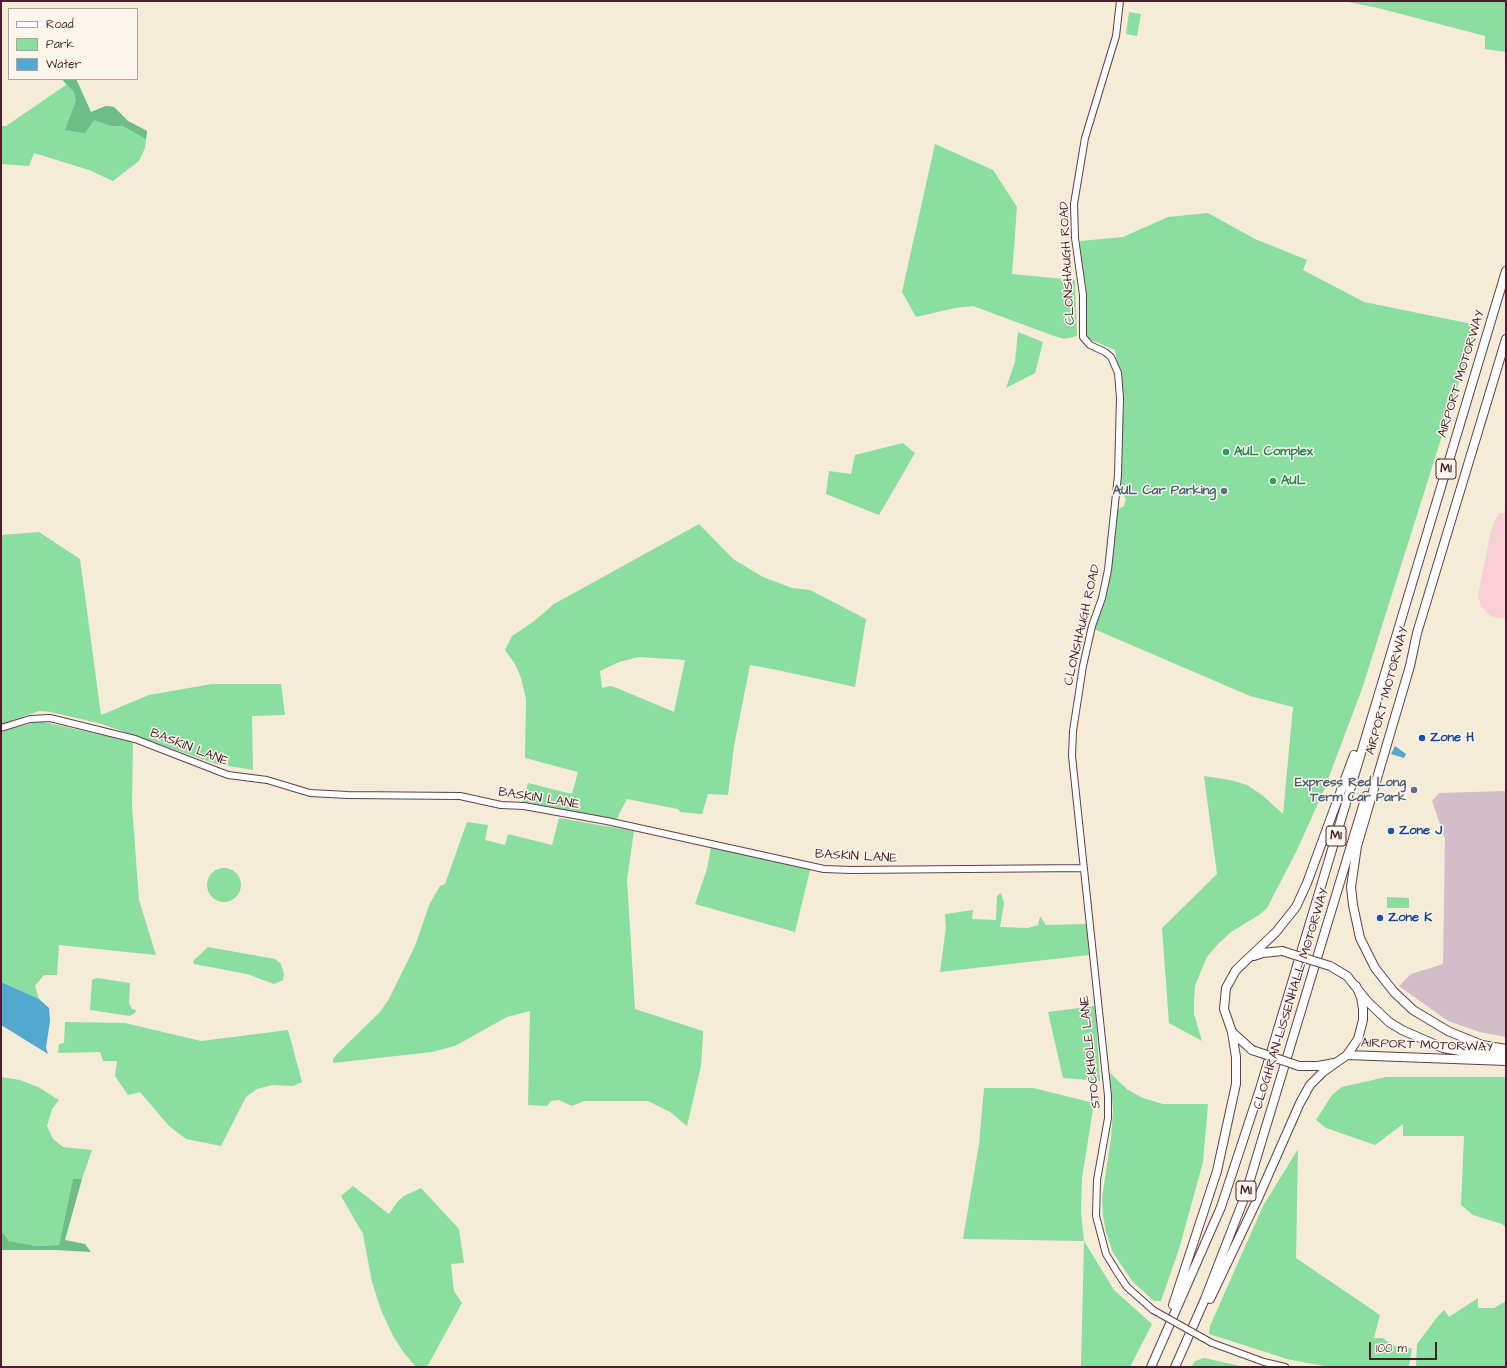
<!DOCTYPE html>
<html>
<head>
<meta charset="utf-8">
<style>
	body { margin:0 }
	#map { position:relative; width:1507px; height:1368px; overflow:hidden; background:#f5ecd7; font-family:"Architects Daughter",sans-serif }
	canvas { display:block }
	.frame { position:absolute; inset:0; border:2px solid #4a1f2b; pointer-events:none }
	.legend { position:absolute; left:8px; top:8px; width:130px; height:72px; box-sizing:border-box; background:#fbf7ec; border:1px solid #b4a19f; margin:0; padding:5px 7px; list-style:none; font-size:12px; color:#4a1f2b }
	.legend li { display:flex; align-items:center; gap:8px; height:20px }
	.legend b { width:20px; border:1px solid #b4a19f }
	.scale { position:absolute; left:1369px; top:1342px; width:68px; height:18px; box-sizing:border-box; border:2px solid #4a1f2b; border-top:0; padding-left:5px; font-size:12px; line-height:14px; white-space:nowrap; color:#4a1f2b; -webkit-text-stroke:3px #fbf7ec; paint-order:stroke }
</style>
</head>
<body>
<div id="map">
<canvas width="1507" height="1368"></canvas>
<div class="frame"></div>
<ul class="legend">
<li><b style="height:5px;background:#fff"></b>Road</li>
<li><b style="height:11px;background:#89dea0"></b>Park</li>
<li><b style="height:11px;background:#52a8ce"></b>Water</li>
</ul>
<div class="scale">100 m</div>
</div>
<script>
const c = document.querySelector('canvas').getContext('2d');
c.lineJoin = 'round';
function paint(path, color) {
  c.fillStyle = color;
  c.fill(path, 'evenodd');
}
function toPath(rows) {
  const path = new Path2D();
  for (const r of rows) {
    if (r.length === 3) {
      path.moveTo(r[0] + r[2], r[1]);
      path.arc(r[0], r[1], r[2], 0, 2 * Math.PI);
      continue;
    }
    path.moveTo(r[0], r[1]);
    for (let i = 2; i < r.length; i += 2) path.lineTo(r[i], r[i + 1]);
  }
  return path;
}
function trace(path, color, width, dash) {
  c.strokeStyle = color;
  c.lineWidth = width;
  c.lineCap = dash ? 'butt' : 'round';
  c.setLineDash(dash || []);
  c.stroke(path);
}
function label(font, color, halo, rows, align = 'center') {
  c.font = font + ' "Architects Daughter",sans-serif';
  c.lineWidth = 3;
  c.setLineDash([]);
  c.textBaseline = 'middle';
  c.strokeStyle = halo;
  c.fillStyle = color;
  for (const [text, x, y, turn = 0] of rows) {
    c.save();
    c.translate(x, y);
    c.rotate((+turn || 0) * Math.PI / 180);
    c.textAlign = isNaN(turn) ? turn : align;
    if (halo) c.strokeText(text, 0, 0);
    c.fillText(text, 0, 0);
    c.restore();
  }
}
paint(toPath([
	[1499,513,1506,513,1506,618,1495,618,1488,614,1481,606,1478,596,1490,535,1494,522]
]), '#f7cfd5');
paint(toPath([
	[1506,791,1506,1037,1480,1032,1448,1021,1399,986,1411,974,1443,964,1445,839,1432,801,1439,793]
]), '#d2bdc8');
paint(toPath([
	[1343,1,1506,1,1506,52,1485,49,1485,36,1378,8],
	[1129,12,1141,14,1137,36,1126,34],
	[62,79,76,79,91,112,106,106,114,107,128,121,147,131,145,148,139,161,113,181,89,170,34,153,29,166,1,164,1,126,6,126,66,85],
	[935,144,993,170,1017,207,1012,274,1075,280,1077,336,1064,339,1054,336,973,306,955,308,916,317,902,292],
	[1208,213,1255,239,1307,260,1303,270,1364,302,1477,325,1362,689,1324,790,1297,850,1267,908,1259,915,1231,932,1217,945,1207,957,1201,971,1195,986,1194,1000,1194,1014,1202,1041,1169,1023,1162,928,1217,874,1204,776,1230,780,1247,785,1262,795,1283,814,1293,707,1250,696,1094,629,1108,589,1117,510,1124,506,1126,499,1118,488,1124,402,1115,350,1089,339,1085,331,1084,292,1079,243,1080,241,1123,237,1168,217],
	[1018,332,1043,342,1035,373,1006,388,1015,362],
	[903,443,915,453,879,515,826,494,829,471,851,474,855,455],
	[699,524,733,559,763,577,792,588,810,590,866,619,855,687,777,670,750,665,734,746,728,795,708,794,702,814,680,812,678,809,627,799,616,820,522,802,528,783,572,794,578,772,525,758,526,699,521,678,515,664,505,650,512,636,533,622,554,604],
	[639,657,685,660,674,712,617,688,610,686,602,688,600,671,619,662],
	[39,532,80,559,101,715,149,695,212,684,281,684,285,715,252,716,253,770,216,764,102,724,51,712,39,711,1,724,1,535],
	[39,721,133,742,132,806,139,900,156,955,59,945,57,975,44,975,35,986,39,999,1,982,1,732],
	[559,818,634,831,627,880,635,1009,703,1031,701,1066,687,1126,670,1112,648,1101,584,1101,572,1106,559,1100,551,1101,547,1106,528,1105,530,1011,507,1017,455,1046,432,1052,333,1063,333,1059,337,1054,380,1012,389,999,415,946,430,903,440,886,445,884,467,822,488,825,485,840,505,845,508,834,552,845],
	[711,847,810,870,795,932,695,904,707,869],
	[224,885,17],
	[1001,893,1004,903,1000,927,1028,928,1038,925,1040,916,1046,925,1086,924,1089,955,940,972,946,927,945,914,973,910,972,919,996,920,997,896],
	[1387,897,1409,898,1409,908,1387,908],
	[208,947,275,959,281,964,284,974,283,980,274,984,247,974,194,964,193,961],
	[97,978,130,983,129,1003,132,1009,136,1010,135,1013,130,1016,90,1010,92,980],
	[1095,1006,1100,1081,1063,1078,1048,1012],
	[65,1022,125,1023,201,1041,288,1030,302,1082,293,1086,272,1085,257,1089,246,1097,221,1146,186,1139,169,1126,140,1092,128,1095,115,1076,117,1061,103,1061,100,1052,58,1053,59,1044,64,1043],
	[1110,1073,1128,1090,1143,1098,1163,1104,1208,1104,1203,1162,1180,1246,1161,1301,1154,1301,1133,1282,1113,1253,1106,1232,1103,1216,1102,1198,1111,1138,1113,1111],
	[1,1077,20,1080,38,1087,59,1100,52,1109,47,1126,53,1139,63,1147,92,1150,82,1179,73,1180,59,1245,37,1246,9,1241,1,1230],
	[1386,1077,1506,1077,1506,1228,1502,1224,1473,1215,1461,1205,1464,1136,1403,1136,1403,1124,1375,1145,1326,1128,1316,1120,1332,1095,1342,1087],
	[984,1088,1033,1088,1094,1103,1082,1178,1081,1212,1084,1241,1114,1290,1152,1324,1130,1367,1081,1367,1084,1241,963,1239,979,1144],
	[1298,1149,1296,1258,1380,1315,1374,1338,1382,1338,1393,1345,1403,1349,1412,1348,1409,1367,1330,1367,1319,1365,1287,1359,1209,1334,1210,1326,1263,1206],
	[353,1186,389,1214,398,1201,404,1196,421,1188,459,1229,464,1263,451,1264,454,1291,462,1303,427,1367,416,1367,404,1353,393,1336,381,1310,372,1282,363,1234,341,1196],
	[1478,1298,1478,1308,1494,1308,1506,1301,1506,1367,1416,1367,1417,1344,1438,1316,1444,1310,1449,1317],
	[1204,1358,1245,1367,1191,1367,1195,1361]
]), '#89dea0');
paint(toPath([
	[62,79,76,79,91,112,106,106,114,107,128,121,147,131,146,139,123,126,112,126,94,120,85,133,65,130,76,101,74,92],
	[73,1179,82,1179,65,1240,85,1244,91,1252,55,1250,1,1250,1,1230,9,1241,37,1246,59,1245]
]), '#6ebd86');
paint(toPath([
	[1395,746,1406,754,1404,758,1391,754],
	[1,982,39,999,49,1008,50,1021,46,1048,48,1054,1,1025]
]), '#52a8ce');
const secondary = toPath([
	[1120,1,1116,36,1085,138,1074,204,1075,238,1083,295,1083,337,1090,345,1105,352,1111,357,1118,373,1120,398,1118,475,1108,570,1102,598,1092,626,1083,666,1073,731,1072,756,1108,1096,1108,1118,1097,1180,1096,1216,1106,1254,1117,1272,1127,1287,1153,1310],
	[1,728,30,719,50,718,135,739,228,775,267,780,310,793,348,795,460,796,501,805,524,806,607,821,824,869,851,870,1083,868],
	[1212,1343,1264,1362,1285,1367]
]);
const highway = toPath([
	[1506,339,1417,633,1410,666,1357,846,1351,887,1353,905,1360,938,1375,968,1394,992,1413,1010,1448,1031,1482,1045,1506,1049],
	[1254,956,1263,953,1282,951],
	[1330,966,1347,976,1367,1001,1389,1022,1402,1030,1443,1048,1477,1054,1506,1055],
	[1232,1032,1252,1050],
	[1347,1055,1506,1061],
	[1299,1066,1318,1066,1334,1063],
	[1210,1299,1259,1196,1300,1103,1310,1085,1323,1072,1347,1055,1358,1039,1363,1020,1363,1009,1361,997,1356,986],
	[1173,1305,1217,1171,1236,1084,1236,1057,1232,1032,1224,1009,1226,988,1236,970,1276,932,1296,907,1307,883,1354,755],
	[1151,1367,1221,1207,1260,1089,1506,271],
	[1175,1367,1205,1299,1245,1196,1366,796]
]);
trace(secondary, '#643e45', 8);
trace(highway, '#643e45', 10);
trace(secondary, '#fff', 6);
trace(highway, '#fff', 8);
const secondaryBridge = toPath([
	[1153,1310,1212,1343]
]);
const highwayBridge = toPath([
	[1282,951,1330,966],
	[1252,1050,1299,1066]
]);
trace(secondaryBridge, '#643e45', 8, []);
trace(highwayBridge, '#643e45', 10, []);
trace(secondaryBridge, '#fff', 6);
trace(highwayBridge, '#fff', 8);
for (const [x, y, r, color] of [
	[1226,452,4,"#2e9e5b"],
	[1273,481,4,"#2e9e5b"],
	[1224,491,4,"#5c6f8a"],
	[1422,738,4,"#1a4fb4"],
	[1414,790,4,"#5c6f8a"],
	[1391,831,4,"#1a4fb4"],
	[1380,918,4,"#1a4fb4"]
]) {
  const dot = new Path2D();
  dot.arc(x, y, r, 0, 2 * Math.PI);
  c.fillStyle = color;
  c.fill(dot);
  trace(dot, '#fbf7ec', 1.5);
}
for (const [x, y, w] of [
	[1446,469,20],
	[1336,836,20],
	[1246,1191,20]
]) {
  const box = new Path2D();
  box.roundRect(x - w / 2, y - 10, w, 20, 3);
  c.fillStyle = '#fbf7ec';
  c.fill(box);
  trace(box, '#4a1f2b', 1);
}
label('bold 12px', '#4a1f2b', null, [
	["M1",1446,469],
	["M1",1336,836],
	["M1",1246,1191]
]);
label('13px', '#4a1f2b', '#fbf7ec', [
	["CLONSHAUGH ROAD",1068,263,-93],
	["AIRPORT MOTORWAY",1462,374,-73],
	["CLONSHAUGH ROAD",1083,625,-77],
	["AIRPORT MOTORWAY",1388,691,-75],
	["BASKIN LANE",189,748,21],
	["BASKIN LANE",539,799,9],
	["BASKIN LANE",856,857,3],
	["CLOGHRAN LISSENHALL MOTORWAY",1292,999,-73],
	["AIRPORT MOTORWAY",1427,1046,2],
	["STOCKHOLE LANE",1091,1052,-96]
]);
label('bold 13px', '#27864d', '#fbf7ec', [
	["AUL Complex",1234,452],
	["AUL",1281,481]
], 'left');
label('bold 13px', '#4e5e75', '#fbf7ec', [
	["AUL Car Parking",1216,491],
	["Express Red Long",1406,783],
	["Term Car Park",1406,798]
], 'right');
label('bold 13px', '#164399', '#fbf7ec', [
	["Zone H",1430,738],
	["Zone J",1399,831],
	["Zone K",1388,918]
], 'left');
</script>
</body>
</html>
